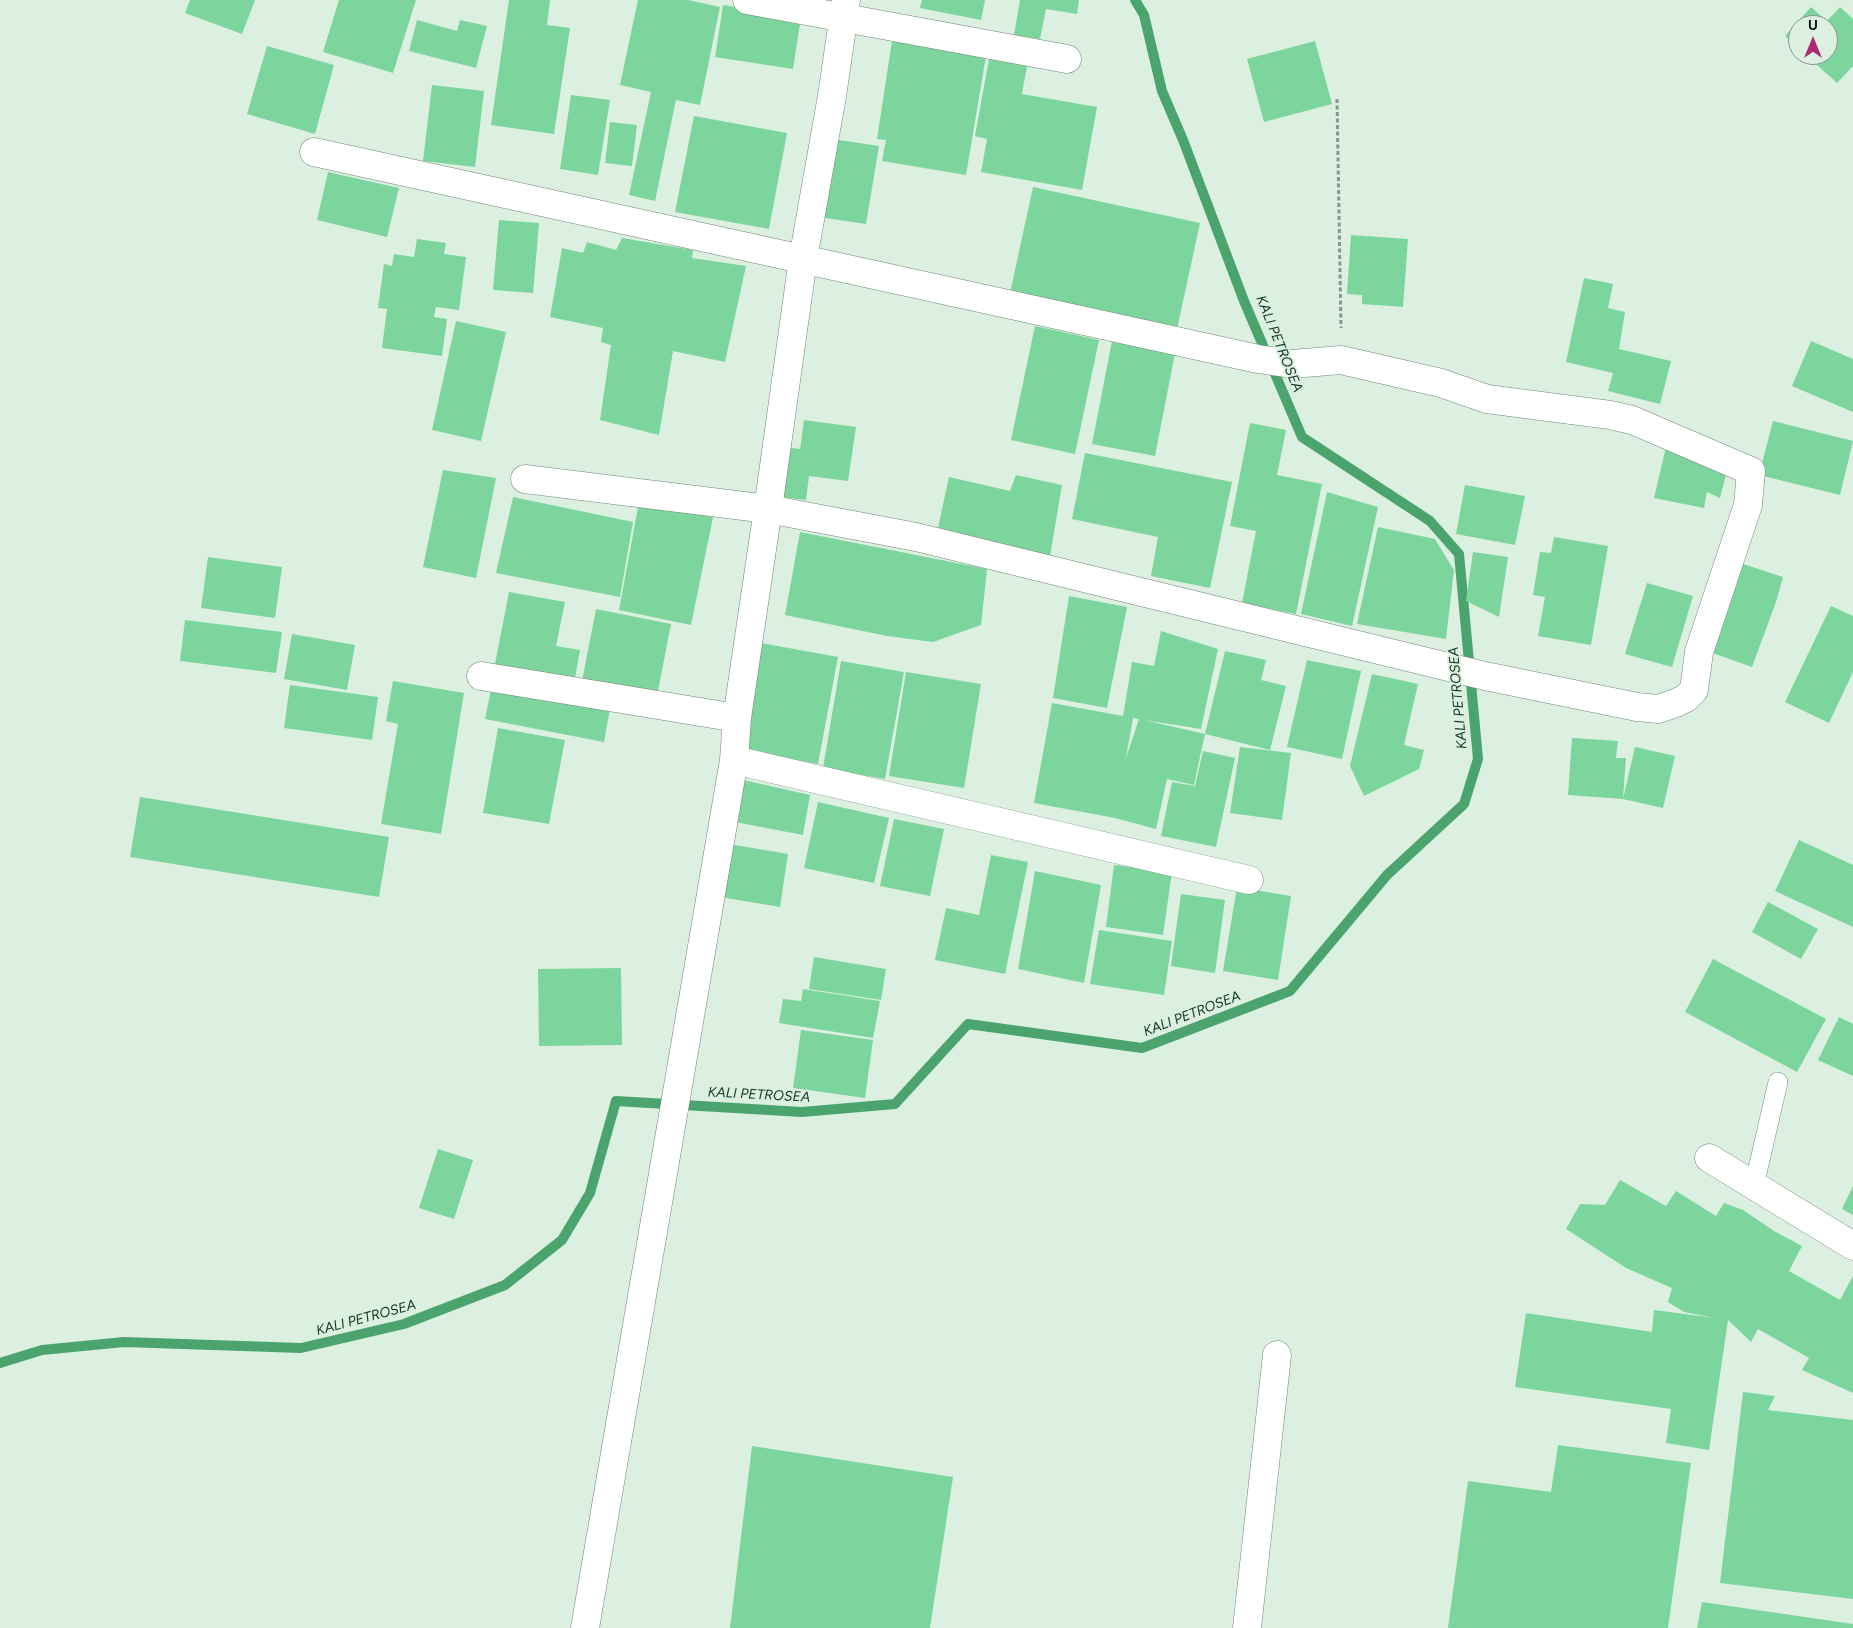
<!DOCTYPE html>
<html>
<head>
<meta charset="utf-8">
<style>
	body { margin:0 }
	#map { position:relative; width:1853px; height:1628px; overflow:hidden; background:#dcf0e2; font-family:Figtree,sans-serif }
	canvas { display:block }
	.north { position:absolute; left:1788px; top:15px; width:50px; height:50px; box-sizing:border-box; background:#dcf0e2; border:1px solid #87958b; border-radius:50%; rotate:0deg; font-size:14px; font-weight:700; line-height:20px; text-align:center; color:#070d09 }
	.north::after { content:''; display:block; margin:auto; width:18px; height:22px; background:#ad2973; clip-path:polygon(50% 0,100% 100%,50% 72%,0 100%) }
</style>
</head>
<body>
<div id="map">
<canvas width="1853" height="1628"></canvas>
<div class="north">U</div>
</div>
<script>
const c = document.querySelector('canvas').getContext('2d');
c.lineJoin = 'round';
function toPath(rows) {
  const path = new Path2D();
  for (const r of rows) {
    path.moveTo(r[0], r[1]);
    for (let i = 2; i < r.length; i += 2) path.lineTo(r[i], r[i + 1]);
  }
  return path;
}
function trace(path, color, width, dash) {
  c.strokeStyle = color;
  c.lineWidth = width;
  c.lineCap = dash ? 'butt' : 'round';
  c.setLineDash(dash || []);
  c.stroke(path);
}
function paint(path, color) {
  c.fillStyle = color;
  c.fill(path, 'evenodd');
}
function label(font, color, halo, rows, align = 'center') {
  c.font = font + ' Figtree,sans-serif';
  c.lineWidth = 4;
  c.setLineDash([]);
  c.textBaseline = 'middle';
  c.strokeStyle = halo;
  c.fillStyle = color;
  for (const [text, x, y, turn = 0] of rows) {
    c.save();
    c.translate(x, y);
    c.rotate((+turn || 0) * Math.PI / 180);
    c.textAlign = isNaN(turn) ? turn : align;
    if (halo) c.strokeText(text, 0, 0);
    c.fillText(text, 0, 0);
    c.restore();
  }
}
trace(toPath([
	[0,1363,42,1350,124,1342,301,1348,404,1324,505,1285,562,1240,590,1193,616,1101,802,1112,895,1104,968,1024,1142,1048,1290,991,1387,875,1464,804,1478,759,1459,554,1430,521,1302,437,1244,301,1183,140,1162,91,1144,15,1135,0]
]), '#4ba46e', 10);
paint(toPath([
	[190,0,255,0,242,34,185,13],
	[339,0,416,0,393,73,323,52],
	[509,0,550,0,547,25,570,28,554,134,491,125],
	[638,0,688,0,720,7,700,105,676,100,655,201,629,195,651,92,620,85],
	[922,0,985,0,981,20,920,8],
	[1020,0,1079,0,1077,14,1046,9,1040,39,1014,35],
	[723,5,801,17,793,69,715,57],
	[1811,7,1827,21,1840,7,1853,19,1853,66,1837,83,1806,55,1828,55,1828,25,1798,25,1798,48,1785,36],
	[417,20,457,31,460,20,487,26,476,68,409,51],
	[892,41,986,56,966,175,882,161,886,140,877,139],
	[1315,41,1332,104,1264,122,1247,59],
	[267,46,334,65,315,134,247,114],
	[989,59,1027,66,1022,94,1097,107,1082,190,981,172,987,139,975,136],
	[432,85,484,91,475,167,423,161],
	[571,95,610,100,598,175,560,169],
	[694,116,787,133,769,229,675,212],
	[610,122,637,125,632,166,605,163],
	[832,139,879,146,866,224,819,217],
	[328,172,399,188,387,237,317,220],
	[1033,187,1200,223,1177,329,1010,293],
	[499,220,539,223,533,293,493,290],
	[1351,235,1408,239,1403,307,1362,304,1362,295,1347,294],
	[622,238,693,250,692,258,746,266,725,362,673,351,659,435,600,420,611,345,601,342,603,328,550,317,562,248,583,253,587,242,616,250],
	[417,239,446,243,444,254,466,257,459,310,436,307,434,317,447,319,442,356,382,348,387,309,378,308,384,264,392,266,394,254,414,257],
	[1584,278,1613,284,1608,308,1625,312,1619,349,1671,361,1660,404,1608,391,1613,373,1566,362],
	[456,321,506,332,481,441,432,430],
	[1035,326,1099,340,1075,454,1011,440],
	[1112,341,1175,353,1155,456,1092,444],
	[1811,341,1853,359,1853,412,1792,386],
	[804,420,856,427,848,481,809,476,806,500,779,497,785,447,800,449],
	[1773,421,1853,441,1840,495,1759,475],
	[1250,423,1286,430,1277,475,1322,484,1296,614,1242,603,1256,531,1230,526],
	[1667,443,1727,471,1720,498,1707,492,1704,508,1654,498],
	[1085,453,1232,482,1210,588,1151,576,1158,537,1072,519],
	[443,470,496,478,476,578,423,567],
	[1016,475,1062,485,1050,556,938,528,949,477,1010,491],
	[1465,485,1525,496,1515,545,1456,534],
	[1327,492,1378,507,1352,626,1301,614],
	[513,497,633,522,620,597,496,573],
	[639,502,713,517,691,625,619,610],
	[1378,527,1435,539,1454,570,1446,639,1357,624],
	[800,532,987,569,981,625,933,642,887,636,785,615],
	[1554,537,1608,546,1591,645,1538,636,1545,597,1533,595,1540,552,1551,553],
	[1473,552,1508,557,1499,617,1466,601],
	[208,557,282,567,275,618,201,608],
	[1737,562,1783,577,1776,602,1752,667,1707,651],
	[1647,583,1693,596,1672,667,1625,654],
	[509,592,565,602,556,646,580,650,575,678,495,664],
	[1069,596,1127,607,1107,708,1053,698],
	[1831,606,1853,616,1853,672,1829,723,1785,702],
	[596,609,671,624,657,696,582,681],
	[185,620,282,632,276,673,180,661],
	[1161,631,1218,649,1201,729,1144,720,1205,734,1194,785,1167,779,1156,829,1115,818,1034,803,1052,703,1123,716,1132,662,1154,666],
	[1133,718,1139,719,1126,758],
	[292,634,355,645,347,690,284,679],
	[761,643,838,657,818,764,741,750],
	[1225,651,1266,660,1261,680,1286,686,1270,750,1205,734],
	[1307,660,1361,671,1342,759,1287,747],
	[841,661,904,672,885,779,823,768],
	[906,672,981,684,964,788,889,776],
	[1372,674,1418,684,1404,745,1424,750,1419,769,1364,796,1350,766],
	[493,680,611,703,604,742,485,719],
	[393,681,464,693,441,834,381,824,398,724,386,721],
	[290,685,378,697,372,740,284,728],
	[498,728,565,740,549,824,483,813],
	[1572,738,1618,741,1616,758,1626,758,1623,799,1568,795],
	[1240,747,1291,753,1282,820,1230,813],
	[1635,747,1675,756,1663,808,1623,799],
	[1203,751,1235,758,1216,847,1161,836,1172,782,1195,786],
	[739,779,810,795,803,835,730,821],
	[140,797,389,837,379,897,130,857],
	[818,802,889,818,874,883,804,868],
	[894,819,944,829,930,896,880,886],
	[1799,840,1853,865,1853,927,1775,891],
	[729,844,788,854,780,907,720,897],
	[991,855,1028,862,1005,974,935,960,946,908,979,915],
	[1114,865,1172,872,1163,935,1106,927],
	[1035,871,1101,885,1084,983,1018,969],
	[1237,887,1291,896,1278,980,1223,971],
	[1181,894,1225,900,1215,973,1171,966],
	[1768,902,1818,929,1801,959,1752,932],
	[1099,930,1172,941,1164,995,1090,984],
	[814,957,886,969,881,1000,809,989],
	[1713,959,1826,1019,1797,1072,1685,1012],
	[621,968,622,1045,539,1046,538,969],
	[803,989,880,1001,873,1038,779,1023,783,999,801,1001],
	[1839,1017,1853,1024,1853,1076,1818,1060],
	[801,1030,873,1040,865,1098,793,1088],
	[438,1149,473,1160,454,1219,419,1208],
	[1620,1180,1666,1206,1676,1191,1716,1216,1724,1203,1743,1210,1774,1231,1802,1246,1789,1271,1840,1300,1853,1276,1853,1393,1802,1370,1809,1358,1758,1329,1751,1342,1728,1320,1709,1450,1666,1443,1671,1409,1515,1387,1526,1313,1652,1332,1654,1310,1715,1318,1684,1312,1668,1302,1672,1288,1626,1268,1566,1229,1580,1204,1605,1205],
	[1853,1186,1853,1215,1842,1209],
	[1743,1392,1775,1396,1768,1410,1853,1420,1853,1599,1720,1583],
	[1558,1445,1691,1463,1668,1628,1448,1628,1468,1481,1551,1492],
	[752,1446,953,1477,930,1628,730,1628],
	[1702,1602,1853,1624,1853,1628,1697,1628]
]), '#7cd59c');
const lane = toPath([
	[1754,1186,1778,1082]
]);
const street = toPath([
	[747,0,1067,59],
	[314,152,1258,359,1292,364,1341,360,1441,383,1487,399,1610,415,1632,420,1751,471,1748,505,1699,652,1694,690,1686,698,1676,703,1658,709,1637,707,1485,676,916,537,768,509,525,479],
	[481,676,737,718],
	[734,760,1249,880],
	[1709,1158,1853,1246],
	[585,1628,734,760,737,718,768,509,803,259,832,96,846,0],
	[1247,1628,1277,1355]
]);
trace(lane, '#738578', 20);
trace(street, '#738578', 29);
trace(toPath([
	[1337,99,1341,328]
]), '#87958b', 3, [4, 2.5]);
trace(lane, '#fff', 19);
trace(street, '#fff', 28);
label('italic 14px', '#123822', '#dcf0e2', [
	["KALI PETROSEA",1279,344,68],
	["KALI PETROSEA",1458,698,-95],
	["KALI PETROSEA",1192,1014,-21],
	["KALI PETROSEA",759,1095,3],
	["KALI PETROSEA",366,1318,-15]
]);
</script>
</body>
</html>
